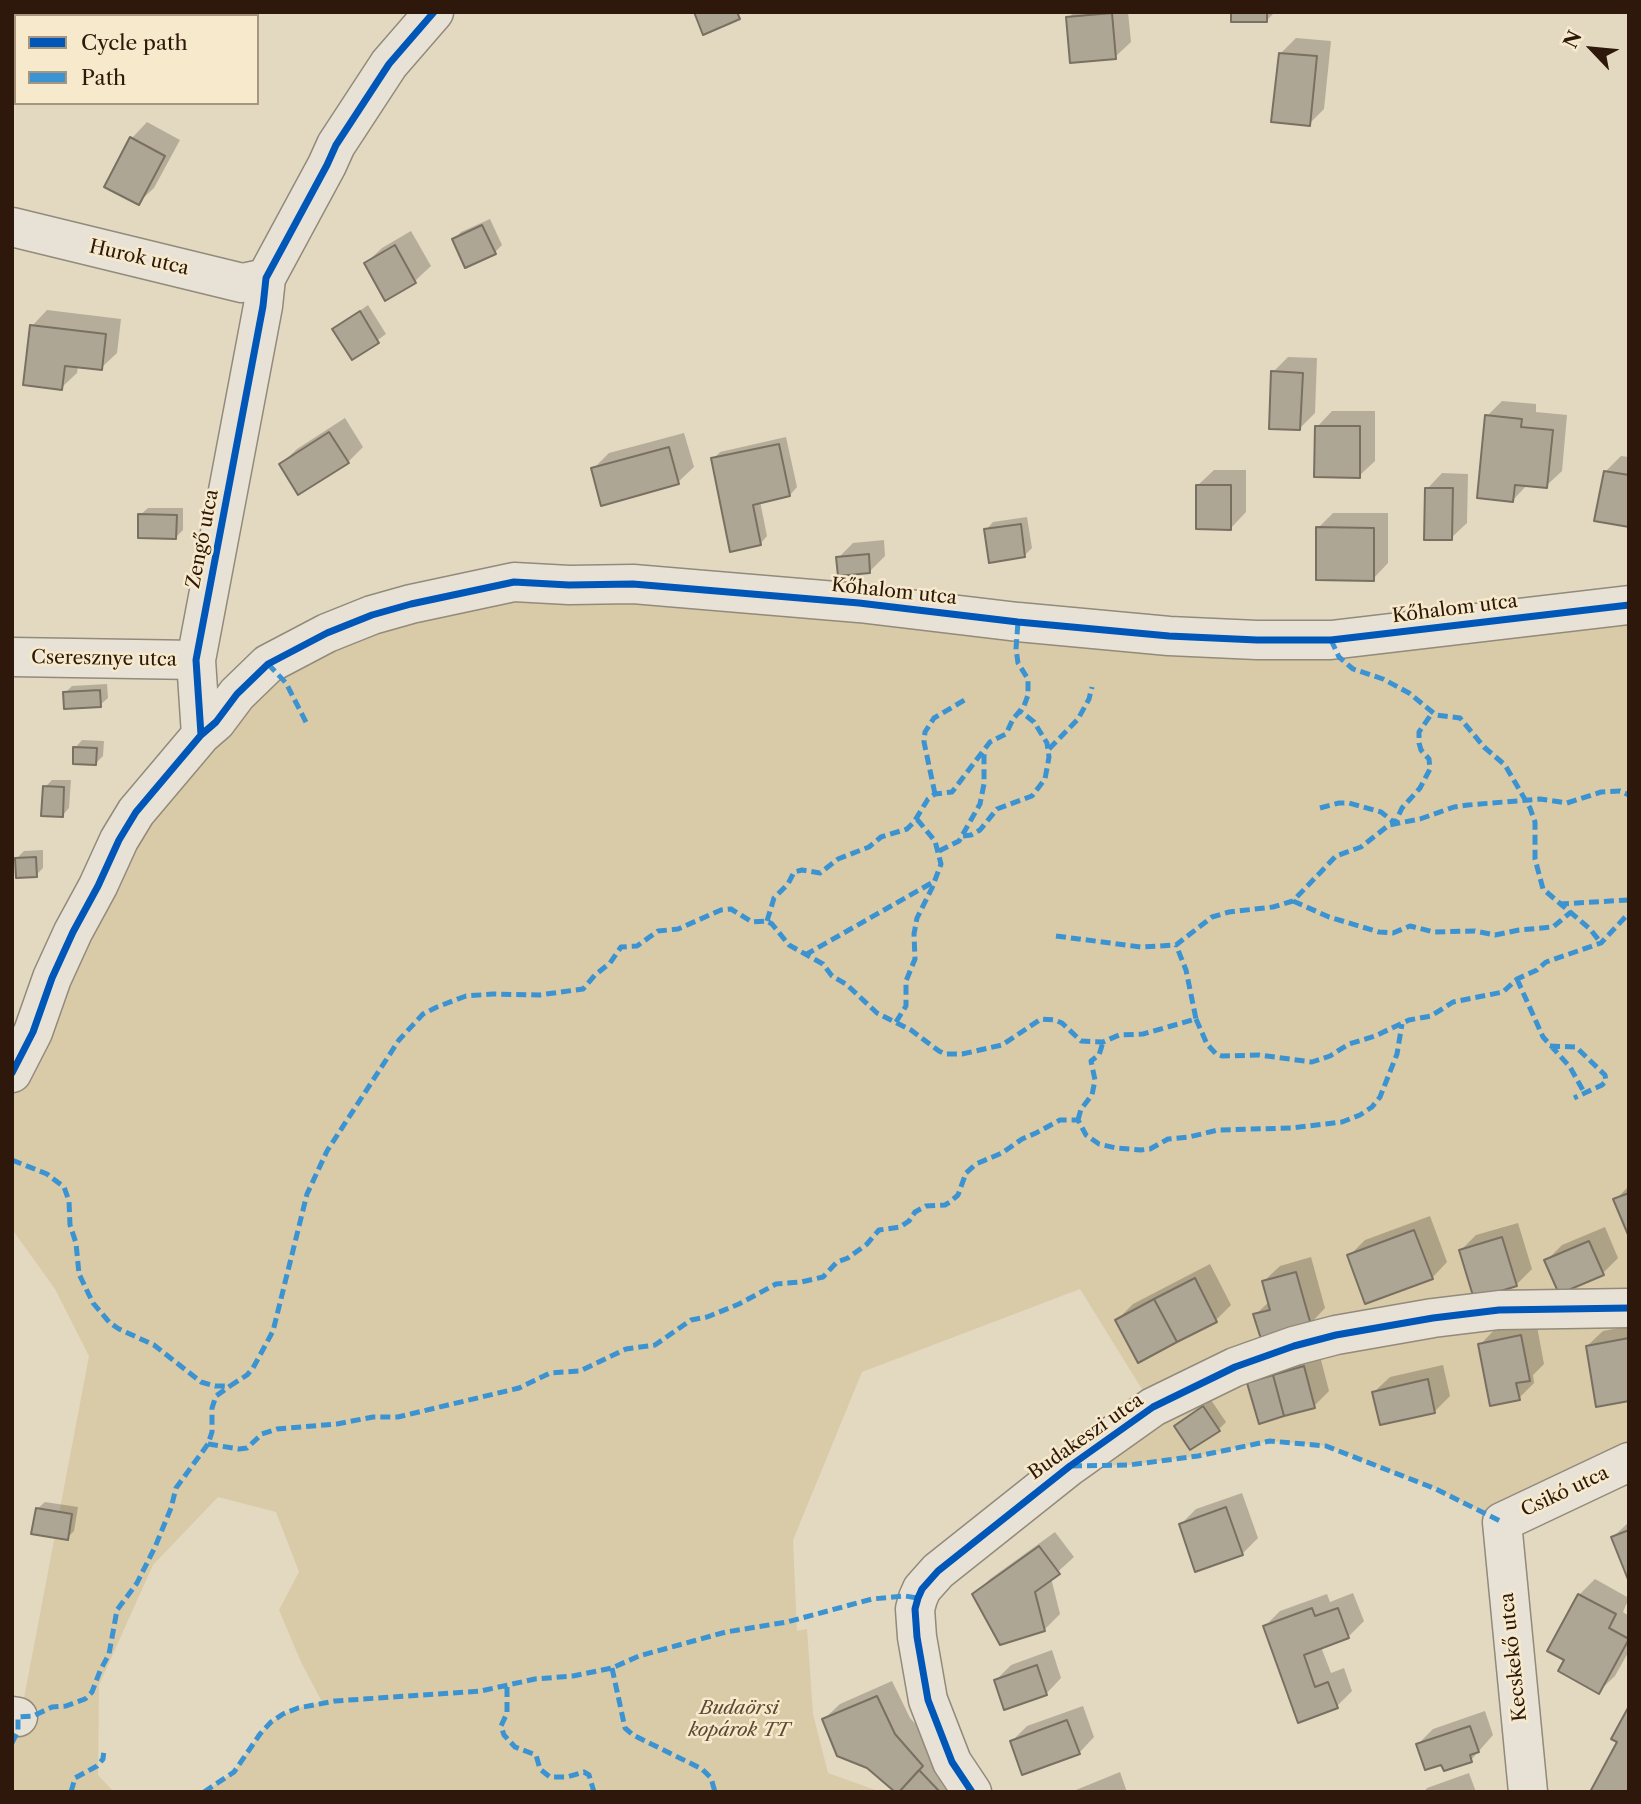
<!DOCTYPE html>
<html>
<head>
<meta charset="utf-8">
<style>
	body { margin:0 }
	#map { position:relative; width:1641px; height:1804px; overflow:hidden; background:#e3d9c0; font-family:"Libre Caslon Text",serif }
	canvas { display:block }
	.frame { position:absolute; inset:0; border:14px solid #2d180b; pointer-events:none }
	.legend { position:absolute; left:14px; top:14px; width:245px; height:91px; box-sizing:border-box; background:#f7eacc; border:2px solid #a6967f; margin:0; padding:9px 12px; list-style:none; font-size:21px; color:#2d180b }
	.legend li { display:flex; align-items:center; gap:14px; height:35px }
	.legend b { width:35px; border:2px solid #a6967f }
	.north { position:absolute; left:1557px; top:14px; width:70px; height:70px; -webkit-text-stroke:5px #f7eacc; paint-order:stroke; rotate:296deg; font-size:19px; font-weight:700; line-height:28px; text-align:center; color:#2d180b }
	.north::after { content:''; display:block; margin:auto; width:24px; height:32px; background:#2d180b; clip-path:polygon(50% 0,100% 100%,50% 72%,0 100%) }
</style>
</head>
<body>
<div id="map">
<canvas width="1641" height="1804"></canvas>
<div class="frame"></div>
<ul class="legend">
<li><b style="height:9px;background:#0057b8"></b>Cycle path</li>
<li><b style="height:9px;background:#3c93d2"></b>Path</li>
</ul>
<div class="north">N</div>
</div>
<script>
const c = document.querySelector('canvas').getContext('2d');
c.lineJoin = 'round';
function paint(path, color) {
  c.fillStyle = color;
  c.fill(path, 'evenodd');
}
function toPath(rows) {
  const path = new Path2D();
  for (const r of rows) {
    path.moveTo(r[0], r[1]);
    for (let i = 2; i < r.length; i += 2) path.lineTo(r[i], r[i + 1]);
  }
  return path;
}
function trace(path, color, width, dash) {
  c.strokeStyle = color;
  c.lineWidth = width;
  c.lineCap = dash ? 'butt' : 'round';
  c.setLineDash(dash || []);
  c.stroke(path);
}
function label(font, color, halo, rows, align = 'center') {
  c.font = font + ' "Libre Caslon Text",serif';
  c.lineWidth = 5;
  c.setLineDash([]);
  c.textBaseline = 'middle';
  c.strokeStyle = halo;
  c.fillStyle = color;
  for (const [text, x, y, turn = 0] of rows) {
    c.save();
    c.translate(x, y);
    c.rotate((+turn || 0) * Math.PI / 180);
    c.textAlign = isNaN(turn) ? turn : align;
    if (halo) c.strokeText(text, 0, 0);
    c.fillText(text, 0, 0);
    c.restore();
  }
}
paint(toPath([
	[460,592,1169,636,1629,605,1629,1462,1502,1522,1436,1489,1326,1446,1270,1441,1198,1456,1129,1465,1070,1466,1153,1407,1080,1289,862,1372,793,1540,797,1631,807,1629,813,1714,828,1773,881,1792,204,1792,234,1772,260,1734,271,1722,283,1714,298,1708,322,1702,301,1662,279,1610,299,1572,276,1512,218,1497,153,1565,99,1685,98,1775,114,1792,12,1792,12,1735,17,1735,89,1356,55,1289,12,1229,12,1073,73,932,237,694]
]), '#d9caa8');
paint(toPath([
	[1074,12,1128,12,1131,42,1115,57,1068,18],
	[1232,12,1275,12,1266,21],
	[1296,38,1331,41,1324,109,1309,124,1281,53],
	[147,122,180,140,154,188,138,203,106,186,132,138],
	[490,219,502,245,495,252,454,239,461,232],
	[411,231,431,266,415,281,386,298,366,263,382,248],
	[368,305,386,334,353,358,334,329],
	[47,310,121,319,117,353,101,368,78,366,77,373,61,388,32,326],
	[1288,357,1317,358,1315,413,1300,428,1273,372],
	[1502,401,1536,404,1536,412,1567,415,1562,471,1546,486,1528,484,1513,500,1487,416],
	[1332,411,1375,411,1375,461,1359,476,1317,427],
	[345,418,363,447,348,462,281,464,297,449],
	[684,433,694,467,678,482,593,469,609,453],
	[786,437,797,487,790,495,760,501,767,536,760,544,713,459,720,452],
	[1621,456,1629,457,1629,526,1605,472],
	[1214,470,1246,470,1246,512,1231,528,1198,485],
	[1442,473,1468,474,1467,523,1451,538,1427,489],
	[148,508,183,508,183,530,176,537,140,515],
	[1333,513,1388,513,1388,563,1373,579,1318,528],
	[1027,517,1032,548,1025,555,986,530,993,522],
	[884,540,885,556,870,571,838,558,853,543],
	[107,684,108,698,100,705,65,693,72,686],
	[82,740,104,741,103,756,96,763,75,748],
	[52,780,71,780,69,808,62,816,45,787],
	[43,850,43,868,36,875,17,858,24,851],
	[1629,1186,1629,1233,1615,1200],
	[1430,1216,1447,1262,1432,1278,1349,1256,1365,1240],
	[1518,1223,1532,1269,1516,1285,1461,1250,1476,1235],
	[1605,1227,1618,1258,1603,1273,1547,1260,1562,1245],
	[1311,1257,1325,1308,1310,1324,1255,1315,1270,1301,1264,1281,1280,1266],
	[1210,1264,1231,1305,1216,1320,1117,1320,1133,1304],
	[1536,1321,1544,1364,1533,1375,1534,1383,1519,1398,1480,1345,1495,1329],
	[1629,1326,1629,1400,1587,1346,1603,1331],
	[1319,1352,1329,1391,1314,1406,1249,1384,1256,1376],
	[1443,1365,1450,1396,1435,1411,1374,1392,1390,1377],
	[1211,1400,1226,1422,1219,1429,1176,1426],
	[1242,1493,1258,1538,1242,1554,1181,1524,1196,1509],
	[45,1502,78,1507,74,1531,67,1538,37,1509],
	[1629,1522,1629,1577,1613,1537],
	[1055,1532,1074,1557,1051,1578,1060,1614,1044,1630,974,1595,990,1579],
	[1595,1579,1629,1598,1623,1612,1629,1616,1629,1651,1615,1676,1599,1691,1566,1659,1579,1595],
	[1353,1593,1364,1621,1348,1637,1321,1647,1331,1673,1344,1668,1352,1691,1337,1706,1299,1720,1265,1626,1280,1611,1327,1594,1330,1602],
	[1052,1650,1061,1678,1046,1694,996,1680,1011,1665],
	[892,1681,910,1718,979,1792,899,1792,824,1719,840,1704],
	[1083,1706,1094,1737,1079,1753,1012,1741,1027,1726],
	[1485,1711,1493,1735,1471,1760,1442,1763,1418,1744,1433,1729],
	[1120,1772,1127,1792,1071,1792],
	[1469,1773,1476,1792,1424,1792,1427,1788]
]), '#0003');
const building = toPath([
	[694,12,737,12,740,19,703,35,694,12],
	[1231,12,1267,12,1267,22,1231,22,1231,12],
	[1112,13,1116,59,1070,63,1066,17,1112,13],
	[1279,53,1317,56,1310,126,1271,122,1279,53],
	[130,137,165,156,139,205,104,187,130,137],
	[482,225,496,254,465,268,452,239,482,225],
	[395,245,416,283,385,301,364,263,395,245],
	[360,311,379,343,352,360,332,329,360,311],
	[30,325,106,334,102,370,65,366,62,390,23,385,30,325],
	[1271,371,1303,373,1300,430,1269,429,1271,371],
	[1485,415,1522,419,1521,427,1553,430,1547,488,1515,485,1513,502,1477,498,1485,415],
	[1315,426,1360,426,1360,478,1314,477,1315,426],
	[329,432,349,463,298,495,279,464,329,432],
	[779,444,790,496,753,505,761,545,730,552,711,458,779,444],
	[669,447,679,484,601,506,591,468,669,447],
	[1604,471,1629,475,1629,527,1594,521,1604,471],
	[1196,485,1231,485,1231,530,1196,529,1196,485],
	[1425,488,1453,488,1452,540,1424,540,1425,488],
	[138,514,177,515,176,539,138,538,138,514],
	[1021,524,1025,557,989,563,984,529,1021,524],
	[1316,527,1374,528,1374,581,1316,580,1316,527],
	[869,554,870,573,838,576,836,557,869,554],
	[100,690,101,707,64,709,63,692,100,690],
	[73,747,97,748,96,765,73,764,73,747],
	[43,786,64,787,63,817,41,816,43,786],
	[36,857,37,877,16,878,15,858,36,857],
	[1629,1193,1629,1237,1613,1199,1629,1193],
	[1414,1230,1433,1279,1365,1304,1347,1255,1414,1230],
	[1502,1237,1517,1286,1474,1299,1459,1250,1502,1237],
	[1589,1241,1604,1275,1559,1294,1544,1260,1589,1241],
	[1296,1272,1311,1325,1261,1339,1253,1314,1270,1310,1262,1281,1296,1272],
	[1195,1278,1217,1322,1177,1342,1154,1299,1195,1278],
	[1154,1299,1177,1342,1138,1363,1115,1320,1154,1299],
	[1521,1335,1530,1381,1516,1383,1520,1400,1490,1406,1478,1344,1521,1335],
	[1629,1338,1629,1401,1596,1407,1586,1346,1629,1338],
	[1304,1366,1315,1408,1284,1416,1273,1375,1304,1366],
	[1273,1375,1284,1416,1259,1424,1247,1383,1273,1375],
	[1428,1379,1435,1413,1380,1425,1372,1392,1428,1379],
	[1203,1406,1220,1431,1190,1450,1174,1426,1203,1406],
	[1226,1507,1243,1555,1195,1572,1179,1524,1226,1507],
	[36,1508,72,1514,68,1540,31,1534,36,1508],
	[1629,1530,1629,1582,1611,1537,1629,1530],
	[1039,1546,1060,1574,1035,1592,1045,1631,1000,1645,972,1594,1039,1546],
	[1578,1594,1616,1614,1609,1628,1629,1639,1599,1694,1558,1671,1564,1660,1547,1651,1578,1594],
	[1312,1608,1315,1616,1338,1608,1349,1638,1304,1655,1315,1687,1328,1682,1338,1708,1298,1723,1263,1626,1312,1608],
	[1037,1665,1047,1695,1004,1710,994,1680,1037,1665],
	[877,1696,895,1734,923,1766,899,1792,895,1792,867,1768,837,1756,822,1719,877,1696],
	[1629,1706,1629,1792,1590,1792,1617,1742,1611,1739,1629,1706],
	[1067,1720,1080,1754,1022,1775,1010,1741,1067,1720],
	[1470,1726,1479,1752,1470,1755,1472,1762,1444,1771,1441,1765,1425,1770,1416,1744,1470,1726],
	[919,1770,940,1792,899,1792,919,1770]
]);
paint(building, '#aea695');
trace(building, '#797062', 2);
const minor = toPath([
	[12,227,242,283,266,278],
	[12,657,196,660],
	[201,735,216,722,237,694,268,664,327,633,372,615,411,604,514,582,569,585,633,584,859,603,1018,622,1169,636,1257,640,1331,640,1629,605],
	[12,1073,33,1032,52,978,73,932,98,886,119,840,136,812,201,735,196,660,263,306,266,278,327,165,336,145,389,64,434,12],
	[12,1716,18,1717],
	[972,1792,952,1762,928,1700,917,1637,915,1609,918,1598,922,1589,938,1571,1070,1466,1153,1407,1235,1367,1294,1346,1336,1335,1433,1318,1499,1310,1629,1308],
	[1528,1792,1502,1522,1629,1462]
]);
trace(minor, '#928a7b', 41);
trace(minor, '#e8e2d6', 38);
trace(toPath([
	[1331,640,1339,657,1353,669,1383,679,1409,693,1436,715,1460,718,1484,747,1505,765,1530,808,1535,822,1535,859,1543,889,1590,929,1601,943],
	[268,664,286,683,308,726],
	[1049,749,1078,719,1089,699,1092,687],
	[935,794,924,742,925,732,934,718,968,698],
	[1320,808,1339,803,1349,803,1381,812,1395,823,1402,808,1420,788,1430,769,1429,759,1421,750,1419,743,1419,732,1432,713],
	[963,836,971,835,980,830,997,809,1032,796,1045,779,1049,757,1047,743,1034,722,1020,711],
	[939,851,959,841,980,804,984,784,984,750],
	[1293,901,1329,917,1379,932,1393,933,1410,926,1434,932,1475,931,1495,935,1519,930,1553,927,1571,912],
	[1559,904,1629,900],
	[767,921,774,898,788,884,794,872,802,870,820,873,838,859,869,847,881,837,907,829,914,822,928,799,935,794,952,792,990,742,1006,734,1013,719,1024,706,1028,695,1028,679,1018,663,1016,649,1018,622],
	[1056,936,1141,947,1176,945,1212,917,1229,912,1273,907,1293,901,1336,856,1361,847,1389,825,1420,819,1454,807,1468,805,1540,799,1567,803,1601,792,1620,791,1629,795],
	[805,955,935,881],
	[1517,979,1543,1037,1570,1067,1585,1094],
	[1196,1019,1207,1044,1216,1054,1222,1056,1259,1055,1312,1062,1330,1056,1349,1044,1375,1036,1409,1020,1431,1016,1453,1002,1503,992,1517,979,1537,970,1546,962,1601,943,1629,913],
	[896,1022,906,1006,906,981,915,959,914,934,917,918,932,888,941,864,935,841,916,818],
	[1550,1046,1576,1047,1605,1075,1606,1081,1602,1085,1574,1098],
	[1078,1120,1081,1109,1092,1095,1095,1080,1091,1061,1099,1055,1103,1042],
	[12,1160,47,1174,64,1187,69,1201,70,1225,76,1243,79,1274,93,1303,110,1323,119,1329,154,1345,201,1382,215,1386,230,1386,247,1375,253,1368,273,1331,307,1194,327,1151,399,1040,423,1014,437,1007,466,996,493,994,539,995,583,989,595,975,610,963,621,947,637,946,658,931,678,929,721,910,731,909,752,922,767,921,772,924,789,945,823,964,832,976,846,984,877,1013,911,1030,939,1051,945,1054,962,1054,1002,1045,1041,1019,1055,1020,1062,1023,1081,1041,1103,1042,1119,1035,1143,1034,1196,1019,1186,970,1176,945],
	[208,1444,239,1449,247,1448,262,1434,277,1429,337,1424,373,1417,398,1417,519,1388,550,1373,580,1371,626,1349,655,1345,691,1320,707,1317,739,1304,776,1284,801,1282,823,1277,837,1262,848,1258,867,1244,879,1230,900,1227,909,1221,915,1212,926,1206,945,1205,950,1202,958,1195,966,1173,976,1164,1002,1153,1022,1139,1036,1133,1060,1120,1078,1120,1086,1135,1099,1144,1116,1148,1141,1150,1150,1149,1168,1139,1189,1137,1218,1130,1291,1128,1342,1122,1360,1115,1372,1107,1380,1097,1397,1054,1402,1024],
	[1072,1466,1129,1465,1198,1456,1270,1441,1326,1446,1436,1489,1502,1522],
	[612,1668,625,1728,633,1735,702,1769,711,1778,715,1792],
	[507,1687,507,1713,501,1726,504,1735,515,1747,536,1755,540,1769,550,1777,567,1777,584,1772,589,1775,594,1792],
	[12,1743,18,1731,18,1717,33,1716,52,1707,66,1706,85,1699,92,1692,100,1671,109,1654,117,1610,137,1583,155,1547,171,1508,176,1488,208,1444,212,1432,212,1408,216,1396,230,1386],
	[71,1792,75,1778,97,1766,103,1759,104,1750],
	[204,1792,234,1772,260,1734,271,1722,283,1714,298,1708,335,1701,481,1691,535,1679,573,1676,612,1668,639,1656,726,1632,787,1622,872,1599,905,1596,918,1598]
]), '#3c93d2', 5, [10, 5]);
trace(toPath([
	[201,735,216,722,237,694,268,664,327,633,372,615,411,604,514,582,569,585,633,584,859,603,1018,622,1169,636,1257,640,1331,640,1629,605],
	[12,1073,33,1032,52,978,73,932,98,886,119,840,136,812,201,735,196,660,263,306,266,278,327,165,336,145,389,64,434,12],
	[972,1792,952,1762,928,1700,917,1637,915,1609,918,1598,922,1589,938,1571,1070,1466,1153,1407,1235,1367,1294,1346,1336,1335,1433,1318,1499,1310,1629,1308]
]), '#0057b8', 7);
label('19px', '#2d180b', '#f7eacc', [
	["Hurok utca",139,258,13],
	["Zengő utca",203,539,-79],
	["Kőhalom utca",894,592,6],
	["Kőhalom utca",1455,609,-7],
	["Cseresznye utca",104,659,1],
	["Budakeszi utca",1086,1437,-35],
	["Csikó utca",1565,1492,-25],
	["Kecskekő utca",1514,1657,-96]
]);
label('italic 19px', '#5e4a34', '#f7eacc', [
	["Budaörsi",739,1709],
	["kopárok TT",739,1731]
]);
</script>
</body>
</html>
